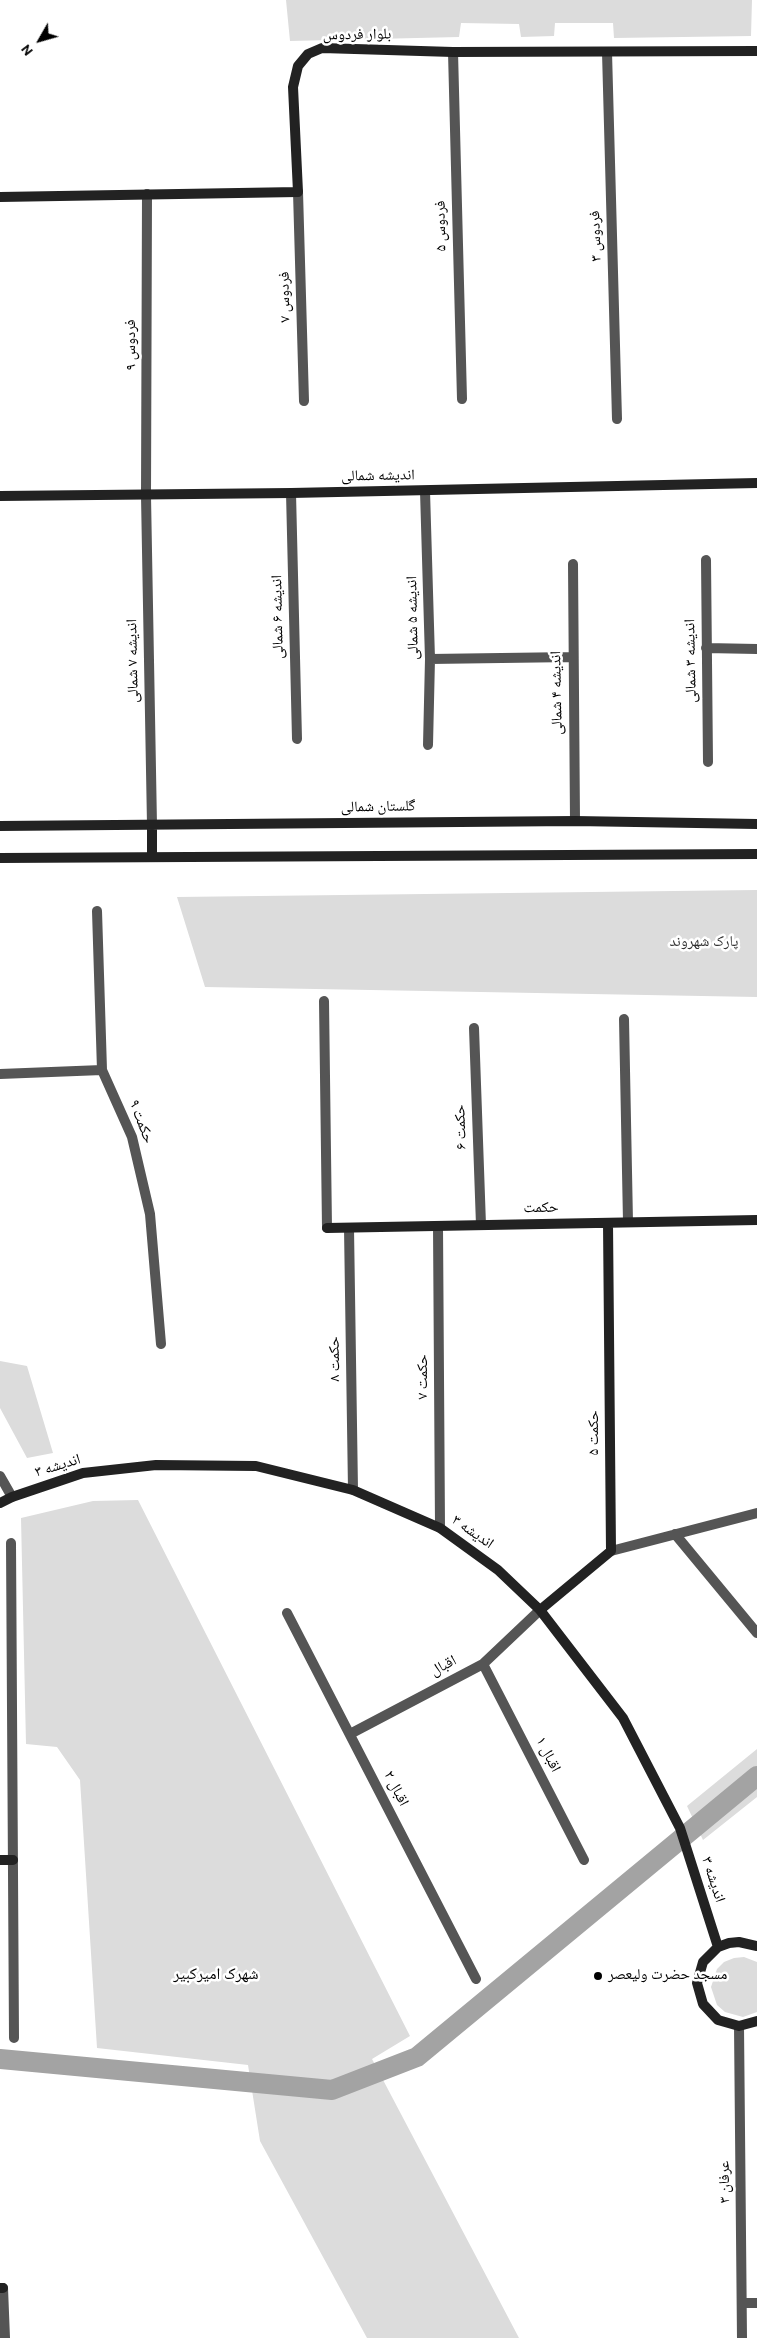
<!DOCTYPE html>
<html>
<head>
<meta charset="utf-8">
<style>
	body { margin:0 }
	#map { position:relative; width:757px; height:2338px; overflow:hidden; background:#fff; font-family:Overpass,sans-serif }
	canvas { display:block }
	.north { position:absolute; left:15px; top:15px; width:50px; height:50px; -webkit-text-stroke:4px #fff; paint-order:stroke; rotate:232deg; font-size:14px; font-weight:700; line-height:20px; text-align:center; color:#000 }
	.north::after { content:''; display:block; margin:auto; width:18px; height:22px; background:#000; clip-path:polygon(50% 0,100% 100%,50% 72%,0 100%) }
</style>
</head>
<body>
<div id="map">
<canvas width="757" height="2338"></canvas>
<div class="north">N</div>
</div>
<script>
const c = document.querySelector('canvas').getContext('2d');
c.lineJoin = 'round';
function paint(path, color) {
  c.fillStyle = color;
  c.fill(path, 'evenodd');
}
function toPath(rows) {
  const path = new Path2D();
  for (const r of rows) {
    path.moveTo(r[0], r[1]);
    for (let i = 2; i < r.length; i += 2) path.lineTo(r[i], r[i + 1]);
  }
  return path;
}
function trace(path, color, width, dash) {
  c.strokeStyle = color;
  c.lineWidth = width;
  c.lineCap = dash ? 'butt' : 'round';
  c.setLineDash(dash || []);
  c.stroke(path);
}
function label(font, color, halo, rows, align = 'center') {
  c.font = font + ' Overpass,"Noto Naskh Arabic",sans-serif';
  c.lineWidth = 5;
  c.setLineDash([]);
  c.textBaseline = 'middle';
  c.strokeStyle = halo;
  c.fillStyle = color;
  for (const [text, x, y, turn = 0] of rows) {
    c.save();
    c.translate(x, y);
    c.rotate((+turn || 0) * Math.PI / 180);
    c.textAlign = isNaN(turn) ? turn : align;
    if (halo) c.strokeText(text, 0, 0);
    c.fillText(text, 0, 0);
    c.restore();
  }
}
paint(toPath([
	[286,0,752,0,751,36,614,38,613,23,555,23,554,36,521,37,519,24,461,23,459,37,290,41],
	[757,890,757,997,205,987,177,897],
	[0,1361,27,1366,53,1453,27,1458,0,1408],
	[138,1500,410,2036,372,2059,519,2338,367,2338,260,2141,248,2065,97,2048,80,1780,57,1747,26,1744,21,1518,93,1501],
	[757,1749,757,1797,703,1840,687,1806],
	[744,1957,757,1962,757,2012,743,2017,725,2012,717,2005,711,1987,717,1969,724,1962,734,1958]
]), '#dcdcdc');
trace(toPath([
	[0,2059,332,2090,417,2057,757,1776]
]), '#a3a3a3', 20);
trace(toPath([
	[453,52,462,399],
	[607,52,617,419],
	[298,192,304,401],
	[147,194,146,496,152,825],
	[425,491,430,659,428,745],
	[291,493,297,739],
	[706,560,708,762],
	[573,564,575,821],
	[706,648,757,649],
	[430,659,573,657],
	[97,911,102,1070,132,1137,150,1214,161,1344],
	[324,1001,327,1228],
	[624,1019,628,1222],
	[474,1028,481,1225],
	[0,1074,102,1070],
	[438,1226,440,1528],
	[349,1228,353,1490],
	[0,1476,12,1497],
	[675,1534,757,1633],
	[11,1543,14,2038],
	[611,1551,757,1513],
	[287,1613,476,1979],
	[483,1664,584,1860],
	[350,1734,483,1664,540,1610],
	[739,2026,742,2338],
	[3,2288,5,2338],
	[742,2303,757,2303]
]), '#555', 10);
trace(toPath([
	[0,197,298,192,293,87,298,66,308,54,322,48,453,52,757,51],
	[0,496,291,493,757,483],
	[152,825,152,857],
	[0,826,575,821,757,824],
	[0,858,757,854],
	[327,1228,757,1220],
	[0,1503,12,1497,83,1473,156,1465,256,1466,353,1490,440,1528,498,1570,540,1610,623,1718,680,1828,718,1947],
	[540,1610,611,1551,608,1223],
	[0,1860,13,1860],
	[757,1946,739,1942,729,1943,718,1947,703,1962,697,1983,703,2004,718,2020,739,2026,757,2021],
	[0,2288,3,2288]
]), '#222', 10);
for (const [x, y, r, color] of [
	[598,1976,5,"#000"]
]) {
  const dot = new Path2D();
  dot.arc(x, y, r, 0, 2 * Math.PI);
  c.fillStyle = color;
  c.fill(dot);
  trace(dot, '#fff', 2);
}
label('15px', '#000', '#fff', [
	["بلوار فردوس",357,36,-1],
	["فردوس ۵",442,226,-91],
	["فردوس ۳",597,236,-92],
	["فردوس ۷",286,297,-91],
	["فردوس ۹",132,345,-90],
	["اندیشه شمالی",378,477,-1],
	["اندیشه ۶ شمالی",279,617,-91],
	["اندیشه ۵ شمالی",414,618,-91],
	["اندیشه ۷ شمالی",134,661,-91],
	["اندیشه ۳ شمالی",692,661,-91],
	["اندیشه ۴ شمالی",558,693,-91],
	["گلستان شمالی",378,808,-1],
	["حکمت ۹",140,1122,69],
	["حکمت ۶",462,1127,-92],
	["حکمت",541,1209,-1],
	["حکمت ۸",336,1359,-91],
	["حکمت ۷",424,1377,-90],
	["حکمت ۵",595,1433,-90],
	["اندیشه ۳",58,1467,-17],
	["اندیشه ۳",472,1533,35],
	["اقبال",444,1667,-28],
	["اقبال ۱",547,1755,63],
	["اقبال ۲",395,1789,63],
	["اندیشه ۳",712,1880,72],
	["عرفان ۳",726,2182,-91]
]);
label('15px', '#333', '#fff', [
	["پارک شهروند",704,943]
]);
label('15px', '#000', '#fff', [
	["مسجد حضرت ولیعصر",608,1976]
], 'left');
label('16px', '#000', '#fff', [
	["شهرک امیرکبیر",216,1976]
]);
</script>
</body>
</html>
